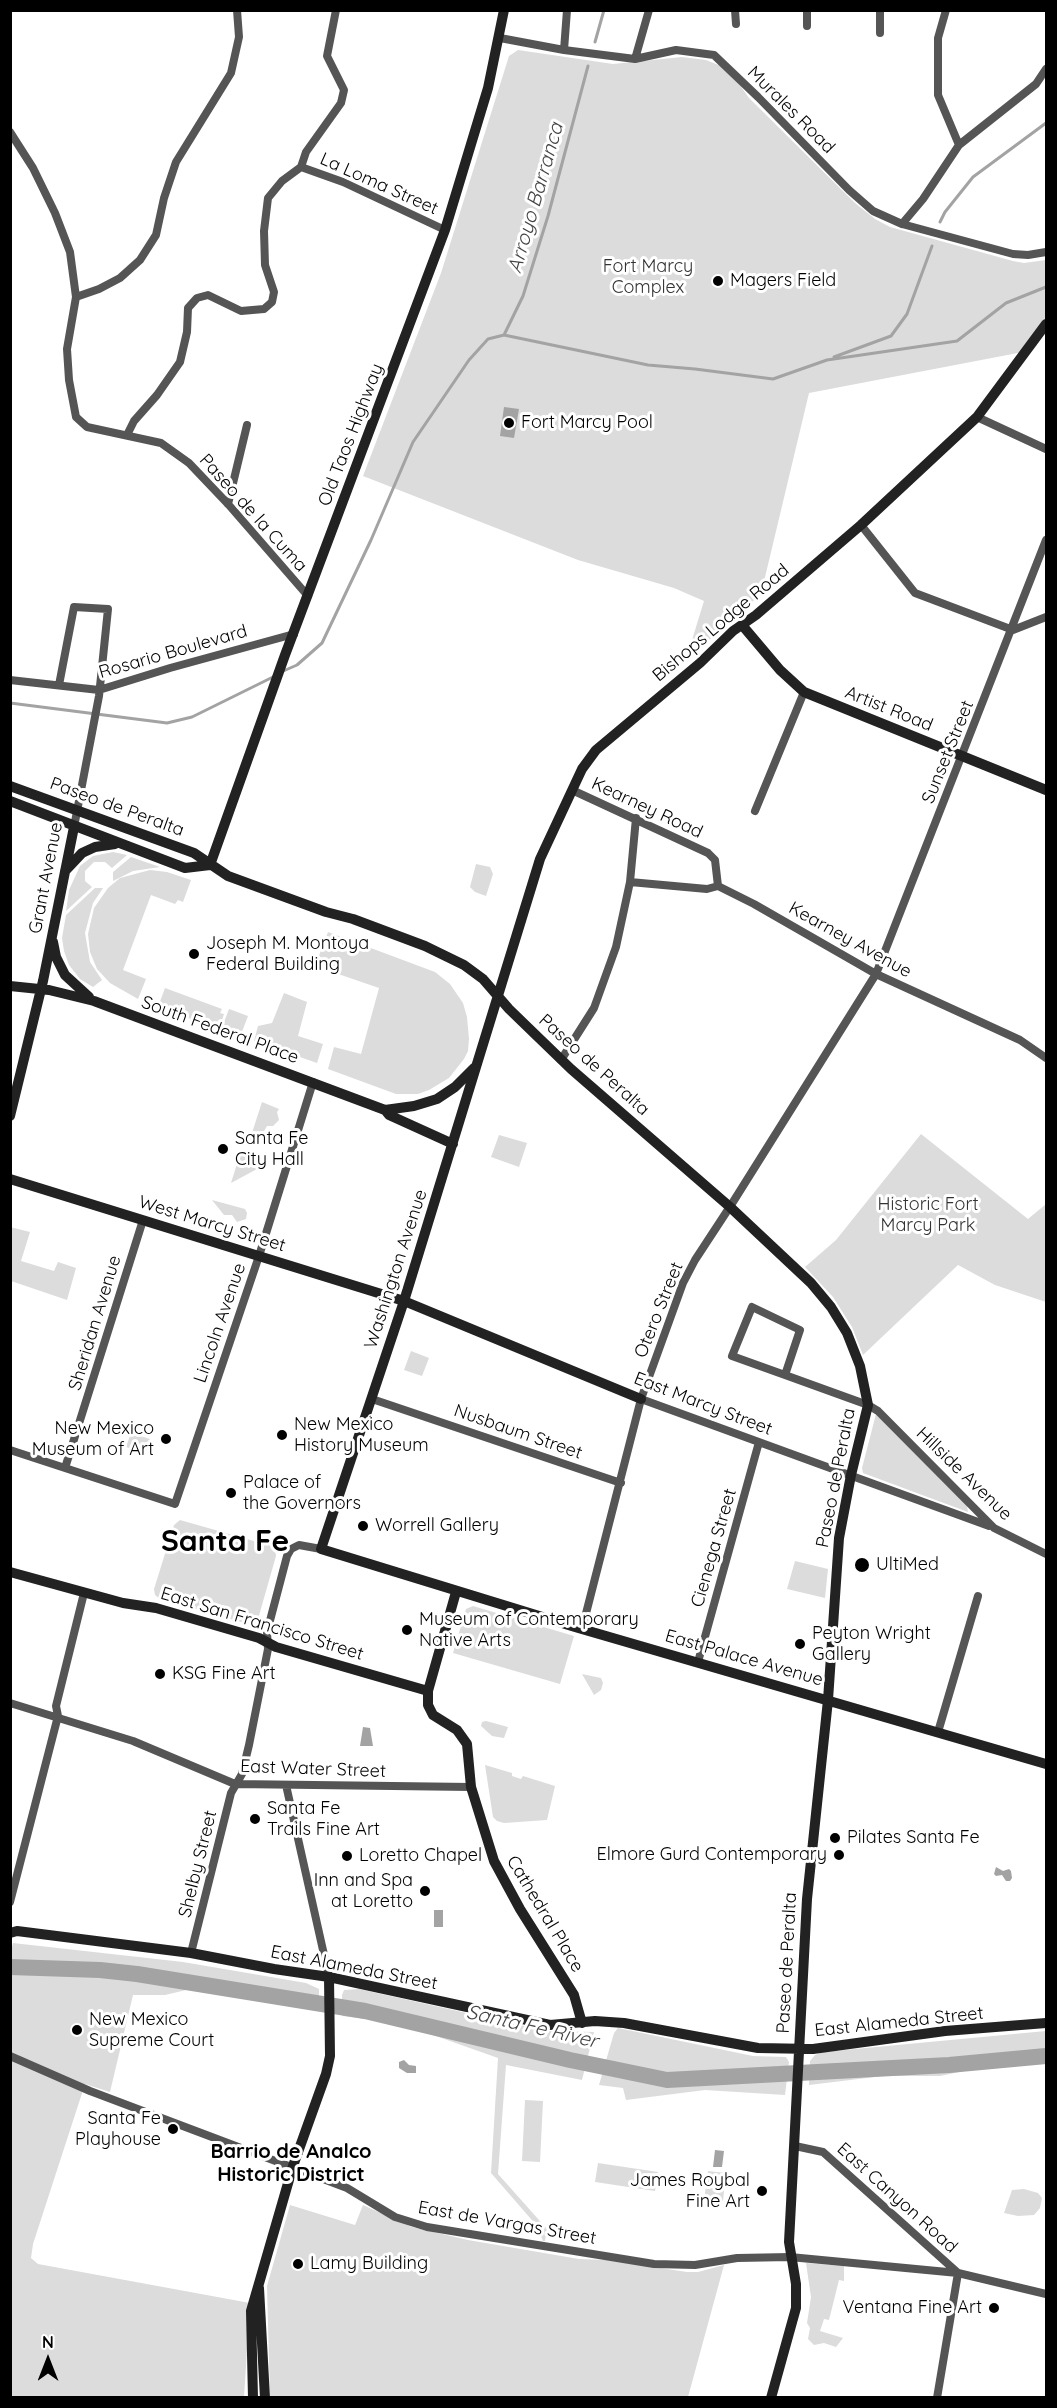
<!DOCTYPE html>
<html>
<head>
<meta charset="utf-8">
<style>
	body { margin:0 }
	#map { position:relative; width:1057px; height:2408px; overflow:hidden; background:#fff; font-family:Quicksand,sans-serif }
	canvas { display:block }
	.frame { position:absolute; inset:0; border:12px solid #000; pointer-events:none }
	.north { position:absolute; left:18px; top:2330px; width:60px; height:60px; -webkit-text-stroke:4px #fff; paint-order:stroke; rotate:0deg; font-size:16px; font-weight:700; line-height:24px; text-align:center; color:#000 }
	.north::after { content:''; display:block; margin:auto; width:21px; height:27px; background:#000; clip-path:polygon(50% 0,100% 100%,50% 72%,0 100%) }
</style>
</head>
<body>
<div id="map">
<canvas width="1057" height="2408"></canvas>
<div class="frame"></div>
<div class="north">N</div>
</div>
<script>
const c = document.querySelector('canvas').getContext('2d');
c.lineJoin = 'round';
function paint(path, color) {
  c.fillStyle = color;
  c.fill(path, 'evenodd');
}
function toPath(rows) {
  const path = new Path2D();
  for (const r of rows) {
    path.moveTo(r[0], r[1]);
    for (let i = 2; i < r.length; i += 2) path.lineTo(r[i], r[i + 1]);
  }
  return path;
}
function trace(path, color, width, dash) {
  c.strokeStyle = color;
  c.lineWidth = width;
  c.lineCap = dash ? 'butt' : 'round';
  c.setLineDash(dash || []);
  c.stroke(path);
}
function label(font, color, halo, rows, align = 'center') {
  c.font = font + ' Quicksand,sans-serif';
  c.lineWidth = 6;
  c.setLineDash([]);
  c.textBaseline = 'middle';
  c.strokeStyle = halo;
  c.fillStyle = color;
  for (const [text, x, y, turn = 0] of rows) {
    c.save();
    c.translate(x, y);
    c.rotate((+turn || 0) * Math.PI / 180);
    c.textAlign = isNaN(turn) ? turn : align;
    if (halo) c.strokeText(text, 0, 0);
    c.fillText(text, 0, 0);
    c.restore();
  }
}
paint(toPath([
	[518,50,613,64,682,57,706,60,721,66,735,78,749,98,855,203,875,219,890,227,1013,261,1024,263,1046,260,1046,317,1023,352,809,393,761,594,701,647,692,640,704,601,674,588,578,560,363,476,441,273,509,56],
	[113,852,127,855,112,868,105,862,94,862,85,871,85,881,92,887,66,911,69,890,80,866,93,856],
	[131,857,160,867,133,871,113,881,113,872],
	[476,864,490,867,493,874,486,896,475,892,470,887],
	[150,870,167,872,191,880,183,902,178,900,175,904,151,895,123,970,146,979,138,999,110,983,97,969,90,952,88,934,94,908,108,888,120,878],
	[95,888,103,888,93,903,85,933,90,962,102,980,93,987,80,979,69,965,64,951,62,938,66,915],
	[328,932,435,972,450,984,463,1003,467,1017,469,1039,468,1051,464,1059,449,1078,429,1090,418,1094,396,1094,328,1069,334,1047,361,1054,379,988,315,966],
	[165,988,222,1009,220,1013,224,1014,219,1029,158,1007],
	[284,993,307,1002,298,1036,323,1044,317,1063,254,1041,258,1026,272,1023],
	[229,1009,248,1016,240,1037,221,1030],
	[262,1102,279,1109,277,1112,279,1120,273,1126,267,1126,256,1145,249,1142],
	[921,1134,1028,1219,1046,1204,1046,1302,995,1285,958,1265,863,1355,852,1327,833,1297,805,1267,836,1240],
	[499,1135,527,1143,519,1167,491,1157],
	[241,1151,246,1151,257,1169,231,1183],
	[212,1200,245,1209,247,1213,246,1219,237,1222,232,1215,224,1215],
	[10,1227,30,1232,21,1261,54,1271,58,1262,76,1268,67,1300,11,1281],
	[411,1351,429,1358,422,1376,404,1370],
	[876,1414,967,1506,968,1512,863,1473,862,1468],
	[131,1433,150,1439,145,1454,126,1447],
	[180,1520,275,1547,276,1556,258,1619,255,1623,248,1624,160,1599,155,1595,154,1589,174,1525],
	[795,1561,828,1569,825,1598,787,1589],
	[473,1606,574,1636,560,1684,453,1653,466,1609],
	[582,1674,601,1678,603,1683,601,1690,594,1695],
	[486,1721,508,1727,504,1738,492,1736,481,1726,482,1722],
	[485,1765,512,1773,512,1776,521,1779,523,1776,555,1786,547,1820,504,1823,497,1821,493,1817],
	[13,1943,183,1962,306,1983,319,1989,319,2010,199,1987,165,1995,133,1995,110,2092,85,2084,33,2244,31,2258,38,2264,250,2303,244,2397,11,2398,10,1953],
	[359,1989,547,2031,594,2032,582,2080,506,2065,498,2174,547,2229,545,2241,543,2241,537,2226,491,2173,498,2058,399,2023,342,2016,342,1995,344,1990],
	[618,2028,753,2056,786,2057,789,2062,785,2095,705,2090,626,2100,623,2088,599,2085,614,2033],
	[1046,2031,1046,2062,1003,2063,940,2076,883,2076,809,2085,810,2061,815,2055,823,2052],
	[525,2100,543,2101,540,2162,522,2161],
	[598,2163,658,2172,655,2191,595,2182],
	[708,2171,726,2173,723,2201,704,2200],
	[1024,2189,1038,2193,1042,2198,1040,2208,1034,2215,1018,2216,1004,2213,1012,2190],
	[290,2205,355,2225,363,2205,412,2227,468,2240,579,2259,607,2260,687,2272,698,2272,724,2265,688,2397,270,2398,267,2286],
	[806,2263,844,2266,844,2281,839,2280,829,2320,824,2319,820,2331,843,2338,836,2347,824,2343,814,2345,808,2339,810,2328,807,2323,811,2297]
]), '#dcdcdc');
paint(toPath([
	[504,407,519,409,514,438,500,436],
	[363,1727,370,1728,373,1746,360,1746],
	[996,1867,1003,1871,1009,1869,1011,1871,1012,1878,1010,1881,1006,1881,1002,1875,996,1876,994,1874],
	[434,1910,443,1910,443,1927,434,1927],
	[404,2060,409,2065,416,2066,416,2073,407,2073,399,2068,399,2062],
	[715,2150,724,2151,722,2167,713,2167]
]), '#a3a3a3');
trace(toPath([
	[595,42,604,10],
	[940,222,945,212,973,177,1046,123],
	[504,335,523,296,548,216,588,66],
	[834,357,891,336,907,314,932,246],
	[281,672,297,665,322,643,371,540,413,442,469,360,488,339,504,335,648,365,695,369,773,379,827,360,957,341,1006,303,1046,287],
	[10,703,167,723,192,717,273,677]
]), '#a3a3a3', 3);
trace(toPath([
	[10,1967,100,1970,137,1974,365,2011,570,2060,667,2080,949,2065,1046,2056]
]), '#a3a3a3', 16);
trace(toPath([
	[237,10,239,37,231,73,176,162,164,198,156,235,140,260,120,278,99,289,76,297,67,349,69,380,76,417,87,427,161,443,189,463,228,504,308,596],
	[735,10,736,24],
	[946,10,938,38,938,95,959,145],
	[807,26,807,10],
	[880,33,880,10],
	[500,38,564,50,635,59,676,50,714,55,758,97,849,190,873,211,902,224,1013,254,1028,255,1046,252],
	[564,50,567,10],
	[635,59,649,10],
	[10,132,33,168,55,213,70,252,76,297],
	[301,167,343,182,445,230],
	[902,224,923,199,959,145,1036,84,1046,69],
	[977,417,1046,449],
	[127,435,134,421,157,395,180,362,187,332,188,308,197,298,208,295,241,311,264,309,272,302,274,292,265,265,264,231,268,198,282,181,301,167,306,152,341,103,344,90,327,56,336,10],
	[228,504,247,425],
	[861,525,915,593,1013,630,1046,617],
	[10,680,99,690,170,668,294,634],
	[59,685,74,607,108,609,99,696,74,827],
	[572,790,708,853,715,860,718,886],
	[755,811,804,692],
	[630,882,707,889,718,886,754,904,876,974,1020,1040,1046,1058],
	[561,1060,594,1008,616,947,630,882,636,818],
	[785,1375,800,1330,752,1307,732,1356,785,1375,868,1405,878,1411,994,1528,1046,1554],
	[372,1399,621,1483],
	[641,1399,989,1526],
	[10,1450,175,1504,259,1256,313,1082],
	[65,1468,143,1220],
	[582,1629,641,1399,683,1283,695,1260,733,1202,876,974,1046,540],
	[698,1662,759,1442],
	[10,1703,133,1741,235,1784,471,1787],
	[938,1732,978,1596],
	[286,1785,329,1977],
	[10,1902,58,1716,56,1706,84,1593],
	[191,1953,231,1793,242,1774,249,1745,268,1649,267,1632,287,1556,291,1549,299,1545,321,1549],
	[10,2056,90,2091,347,2188,395,2217,427,2227,654,2264,695,2265,737,2258,790,2257,958,2273,1046,2294],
	[795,2146,823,2152,958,2273],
	[937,2398,958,2273]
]), '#555', 8);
trace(toPath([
	[1046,324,977,417,861,525,756,615,733,631,700,663,596,750,582,769,540,859,404,1301,321,1549,575,1627,1046,1764],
	[742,625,780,670,804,692,1046,790],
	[10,786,194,853,228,876,326,912,353,919,425,946,464,965,483,979,509,1009,571,1069,730,1207,811,1283,831,1307,847,1333,860,1366,868,1405,851,1475,839,1538,828,1700,807,1899,789,2242,796,2284,796,2308,771,2398],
	[10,801,185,868,210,865],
	[210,865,285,655,445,230,488,88,504,10],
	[65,871,82,853,95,847,115,844],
	[53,942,56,957,65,975,89,997],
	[10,986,49,990,94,1001,385,1110,414,1106,437,1099,455,1087,474,1068],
	[385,1110,389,1115,453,1144],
	[10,1116,43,981,74,827],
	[10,1179,404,1301,641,1399],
	[10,1572,123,1603,156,1608,259,1638,276,1647,428,1691],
	[456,1592,428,1691,428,1705,433,1715,457,1730,467,1744,471,1787,494,1861,520,1909,574,1995,582,2023],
	[10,1933,17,1931,191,1953,274,1969,329,1977,550,2025,595,2021,624,2023,758,2048,813,2049,945,2031,1046,2023],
	[259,2288,265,2398],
	[253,2398,251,2311,293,2166,326,2074,330,2056,329,1977]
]), '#222', 10);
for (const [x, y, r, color] of [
	[718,281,6,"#000"],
	[509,423,6,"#000"],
	[194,954,6,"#000"],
	[223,1149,6,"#000"],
	[282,1435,6,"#000"],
	[166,1439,6,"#000"],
	[231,1493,6,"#000"],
	[363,1526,6,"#000"],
	[862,1565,8,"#000"],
	[407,1630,6,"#000"],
	[800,1644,6,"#000"],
	[160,1674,6,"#000"],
	[255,1819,6,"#000"],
	[835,1838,6,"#000"],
	[839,1855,6,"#000"],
	[347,1856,6,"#000"],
	[425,1891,6,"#000"],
	[77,2030,6,"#000"],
	[173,2129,6,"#000"],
	[762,2191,6,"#000"],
	[298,2264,6,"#000"],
	[994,2308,6,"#000"]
]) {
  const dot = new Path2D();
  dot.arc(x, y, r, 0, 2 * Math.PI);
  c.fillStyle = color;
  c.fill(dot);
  trace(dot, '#fff', 2);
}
label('18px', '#000', '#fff', [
	["Murales Road",791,110,45],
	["La Loma Street",379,184,24],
	["Old Taos Highway",351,435,-69],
	["Paseo de la Cuma",253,513,48],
	["Bishops Lodge Road",721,623,-40],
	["Rosario Boulevard",173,652,-16],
	["Artist Road",889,709,22],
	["Sunset Street",948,752,-68],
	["Paseo de Peralta",117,807,20],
	["Kearney Road",647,808,25],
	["Grant Avenue",46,878,-79],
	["Kearney Avenue",850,940,29],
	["South Federal Place",220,1030,20],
	["Paseo de Peralta",594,1065,42],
	["West Marcy Street",212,1224,17],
	["Washington Avenue",396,1269,-72],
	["Otero Street",659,1310,-68],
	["Sheridan Avenue",95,1323,-73],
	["Lincoln Avenue",220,1323,-71],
	["East Marcy Street",703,1404,21],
	["Nusbaum Street",518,1432,19],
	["Hillside Avenue",964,1474,44],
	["Paseo de Peralta",836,1478,-79],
	["Cienega Street",714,1548,-74],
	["East San Francisco Street",262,1624,17],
	["East Palace Avenue",744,1658,16],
	["East Water Street",313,1769,2],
	["Shelby Street",198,1864,-76],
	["Cathedral Place",545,1914,59],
	["Paseo de Peralta",787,1963,-87],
	["East Alameda Street",354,1968,11],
	["East Alameda Street",899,2022,-6],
	["East Canyon Road",897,2198,42],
	["East de Vargas Street",507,2223,10]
]);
label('18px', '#333', '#fff', [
	["Fort Marcy",648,267],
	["Complex",648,288],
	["Historic Fort",928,1205],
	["Marcy Park",928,1226]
]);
label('18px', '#000', '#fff', [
	["Magers Field",730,281],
	["Fort Marcy Pool",521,423],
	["Joseph M. Montoya",206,944],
	["Federal Building",206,965],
	["Santa Fe",235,1139],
	["City Hall",235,1160],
	["New Mexico",294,1425],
	["History Museum",294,1446],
	["New Mexico",154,1429,"right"],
	["Museum of Art",154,1450,"right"],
	["Palace of",243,1483],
	["the Governors",243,1504],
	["Worrell Gallery",375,1526],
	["UltiMed",876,1565],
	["Museum of Contemporary",419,1620],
	["Native Arts",419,1641],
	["Peyton Wright",812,1634],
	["Gallery",812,1655],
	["KSG Fine Art",172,1674],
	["Santa Fe",267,1809],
	["Trails Fine Art",267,1830],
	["Pilates Santa Fe",847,1838],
	["Elmore Gurd Contemporary",827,1855,"right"],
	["Loretto Chapel",359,1856],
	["Inn and Spa",413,1881,"right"],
	["at Loretto",413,1902,"right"],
	["New Mexico",89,2020],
	["Supreme Court",89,2041],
	["Santa Fe",161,2119,"right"],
	["Playhouse",161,2140,"right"],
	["James Roybal",750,2181,"right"],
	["Fine Art",750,2202,"right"],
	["Lamy Building",310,2264],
	["Ventana Fine Art",982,2308,"right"]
], 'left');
label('italic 20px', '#444', '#fff', [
	["Arroyo Barranca",536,198,-74],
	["Santa Fe River",532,2027,13]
]);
label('bold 20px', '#000', '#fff', [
	["Barrio de Analco",291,2152],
	["Historic District",291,2175]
]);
label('bold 30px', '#000', '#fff', [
	["Santa Fe",225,1542]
]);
</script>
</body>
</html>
